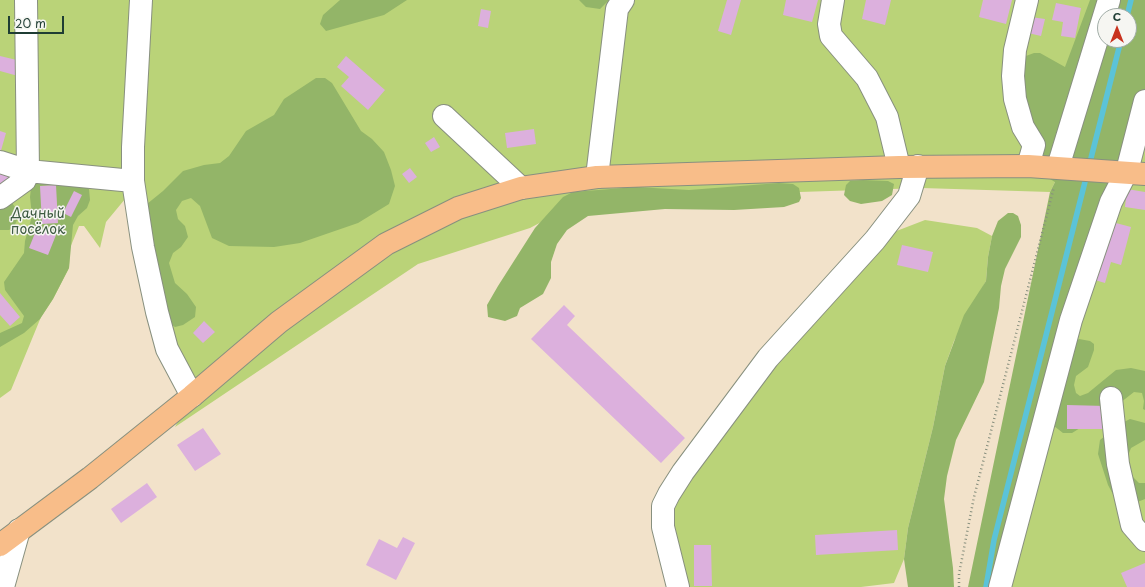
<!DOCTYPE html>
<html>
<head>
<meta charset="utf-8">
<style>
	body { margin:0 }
	#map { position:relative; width:1145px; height:587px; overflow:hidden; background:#f2e2ca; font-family:"Playpen Sans",sans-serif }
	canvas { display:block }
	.north { position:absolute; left:1097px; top:8px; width:40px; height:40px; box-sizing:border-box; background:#f6f6f2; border:1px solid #a0aca6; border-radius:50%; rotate:0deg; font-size:11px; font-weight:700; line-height:16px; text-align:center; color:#1f3d34 }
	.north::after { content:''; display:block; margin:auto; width:14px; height:18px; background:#c8321e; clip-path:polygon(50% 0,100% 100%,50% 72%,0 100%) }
	.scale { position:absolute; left:8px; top:16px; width:56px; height:18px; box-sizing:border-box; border:2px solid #1f3d34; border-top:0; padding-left:5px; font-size:12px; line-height:14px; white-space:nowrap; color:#1f3d34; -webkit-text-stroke:3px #f6f6f2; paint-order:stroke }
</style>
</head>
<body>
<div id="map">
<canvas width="1145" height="587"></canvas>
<div class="north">С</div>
<div class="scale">20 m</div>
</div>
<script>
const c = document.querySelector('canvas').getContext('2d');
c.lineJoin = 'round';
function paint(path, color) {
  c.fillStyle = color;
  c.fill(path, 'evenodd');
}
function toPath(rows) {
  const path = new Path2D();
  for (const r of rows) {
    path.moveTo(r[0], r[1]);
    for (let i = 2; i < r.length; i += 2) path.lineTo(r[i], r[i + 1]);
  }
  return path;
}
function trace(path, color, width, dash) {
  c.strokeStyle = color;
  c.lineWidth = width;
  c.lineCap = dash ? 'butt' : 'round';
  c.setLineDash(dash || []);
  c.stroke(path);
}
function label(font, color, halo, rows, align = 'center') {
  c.font = font + ' "Playpen Sans",sans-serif';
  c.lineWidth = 3;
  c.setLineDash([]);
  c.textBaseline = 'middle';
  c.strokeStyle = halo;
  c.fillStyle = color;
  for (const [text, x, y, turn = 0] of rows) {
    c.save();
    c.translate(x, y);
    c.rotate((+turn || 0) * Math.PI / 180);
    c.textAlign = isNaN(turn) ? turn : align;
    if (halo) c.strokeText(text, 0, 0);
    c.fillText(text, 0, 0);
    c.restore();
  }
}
paint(toPath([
	[0,0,1145,0,1145,71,1055,182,1050,192,922,188,585,199,530,228,418,264,175,427,192,396,130,193,106,222,100,248,84,226,79,226,70,248,69,268,53,299,41,317,11,390,0,398],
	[1105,16,1129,16,1129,40,1105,40],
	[1145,98,1145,587,1000,587],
	[925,220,977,228,992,236,988,257,986,281,954,341,945,366,933,427,908,528,904,559,894,583,861,587,684,587,666,506,751,380,881,237]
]), '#bad378');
paint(toPath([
	[340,0,407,0,384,15,326,31,320,24,323,15],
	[579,0,609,0,600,9,586,7],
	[1090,0,1145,0,1145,98,1000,587,968,587,1050,192,1055,182,1028,166,1040,133,1034,126,1024,103,1021,63,1026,56,1034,53,1040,53,1065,67],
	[1105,16,1129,16,1129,40,1105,40],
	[316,78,325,78,332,83,361,131,372,139,384,152,391,170,395,186,389,204,358,223,300,243,274,247,229,246,212,238,200,206,191,198,182,201,176,210,178,219,185,226,188,237,181,247,173,253,169,263,175,283,187,294,196,307,195,317,183,325,175,327,171,324,164,306,144,214,147,204,163,191,183,171,204,165,220,163,229,156,246,131,274,115,284,99],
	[36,180,83,184,89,189,90,200,87,208,78,216,73,225,69,268,53,299,40,319,24,333,0,347,0,333,22,323,24,316,5,290,4,282,24,253,25,241,32,216,30,197,31,188],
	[863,180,888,181,894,184,892,195,882,201,861,204,850,201,844,195,846,185,850,181],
	[779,183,793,184,799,188,801,198,799,202,784,207,734,210,665,209,588,216,567,230,557,244,551,262,551,278,543,294,520,308,517,316,505,321,488,317,487,305,498,286,535,228,563,197,573,192,636,187,689,190],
	[0,193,10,200,17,210,17,220,14,227,9,230,0,230],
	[1008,213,1013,213,1018,216,1021,225,1021,237,1005,269,1001,286,999,308,984,382,956,440,947,476,944,499,953,568,954,587,908,587,904,559,908,528,933,427,945,366,964,315,986,281,988,257,992,236,998,221],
	[1079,339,1090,341,1094,344,1094,350,1088,367,1076,376,1074,385,1076,393,1080,396,1088,393,1116,370,1131,368,1145,371,1145,410,1143,409,1144,401,1142,393,1134,392,1116,406,1072,433,1063,433,1054,426,1053,419,1074,343],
	[1130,419,1145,423,1145,440,1131,448,1127,458,1128,467,1132,476,1139,483,1145,483,1145,499,1135,503,1116,500,1108,485,1098,454,1100,440,1120,424]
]), '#93b568');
trace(toPath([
	[1127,16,1131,0],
	[1089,166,1121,40],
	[986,587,994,540,1087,174]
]), '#5bc3d8', 5.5);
paint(toPath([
	[727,0,741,0,731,35,718,31],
	[786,0,818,0,812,22,783,15],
	[866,0,891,0,885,25,862,19],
	[983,0,1012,0,1006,24,979,17],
	[1056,3,1081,8,1075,38,1061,36,1063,22,1052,20],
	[481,9,491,11,488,28,478,26],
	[1031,17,1045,19,1041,36,1028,33],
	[0,56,21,61,18,76,0,71],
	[346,56,385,90,368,110,341,86,349,77,337,67],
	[534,129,536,144,507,148,505,133],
	[0,131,6,133,0,154],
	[434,137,440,147,431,152,425,143],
	[410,168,417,177,409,183,402,174],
	[0,174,9,176,6,188,0,187],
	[56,185,58,223,42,224,40,186],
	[1127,189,1145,192,1145,210,1125,207],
	[74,191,82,195,71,217,63,213],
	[1112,222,1131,227,1121,265,1111,262,1105,283,1095,280],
	[37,228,56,235,48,255,29,248],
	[902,245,933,252,928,272,897,265],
	[0,293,20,317,10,326,0,315],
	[564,305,575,316,567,325,685,438,661,463,531,339],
	[204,321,215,332,203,343,193,333],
	[1067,405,1106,406,1105,429,1067,429],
	[203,428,221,454,195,471,177,445],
	[147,483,157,497,121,523,111,509],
	[897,530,898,550,816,555,815,535],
	[403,537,415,543,396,580,366,565,379,539,397,548],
	[694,545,711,545,712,586,694,586],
	[1145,563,1145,587,1127,587,1121,573]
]), '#dcb0dd');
const minor = toPath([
	[141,0,133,147,133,181,143,247,157,312,167,349,192,396],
	[833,0,829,24,831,36,867,78,887,117,899,167],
	[1027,0,1015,50,1013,76,1015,99,1023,127,1034,145,1028,166],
	[444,116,521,188],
	[0,162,28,171,133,181],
	[1058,167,1109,0],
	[597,177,617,9,623,0],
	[0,198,25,180,28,171,26,0],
	[1111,398,1118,464,1132,525,1145,540],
	[3,587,19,530],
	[678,587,663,527,663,506,669,494,683,472,768,358,875,240,909,196,918,166],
	[1000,587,1071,320,1111,202,1127,171,1145,101]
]);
const major = toPath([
	[0,545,90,478,192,396,279,322,386,244,458,208,521,188,597,177,899,167,1028,166,1145,174]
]);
trace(minor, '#88907f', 24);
trace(major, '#88907f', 24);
trace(toPath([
	[959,587,959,574,974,497,1054,187]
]), '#88907f', 2.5, [1, 3]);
trace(minor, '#fff', 22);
trace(major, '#f8bd89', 22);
label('14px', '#3e5b42', '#f6f6f2', [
	["Дачный",38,214],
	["посёлок",38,230]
]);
</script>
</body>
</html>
